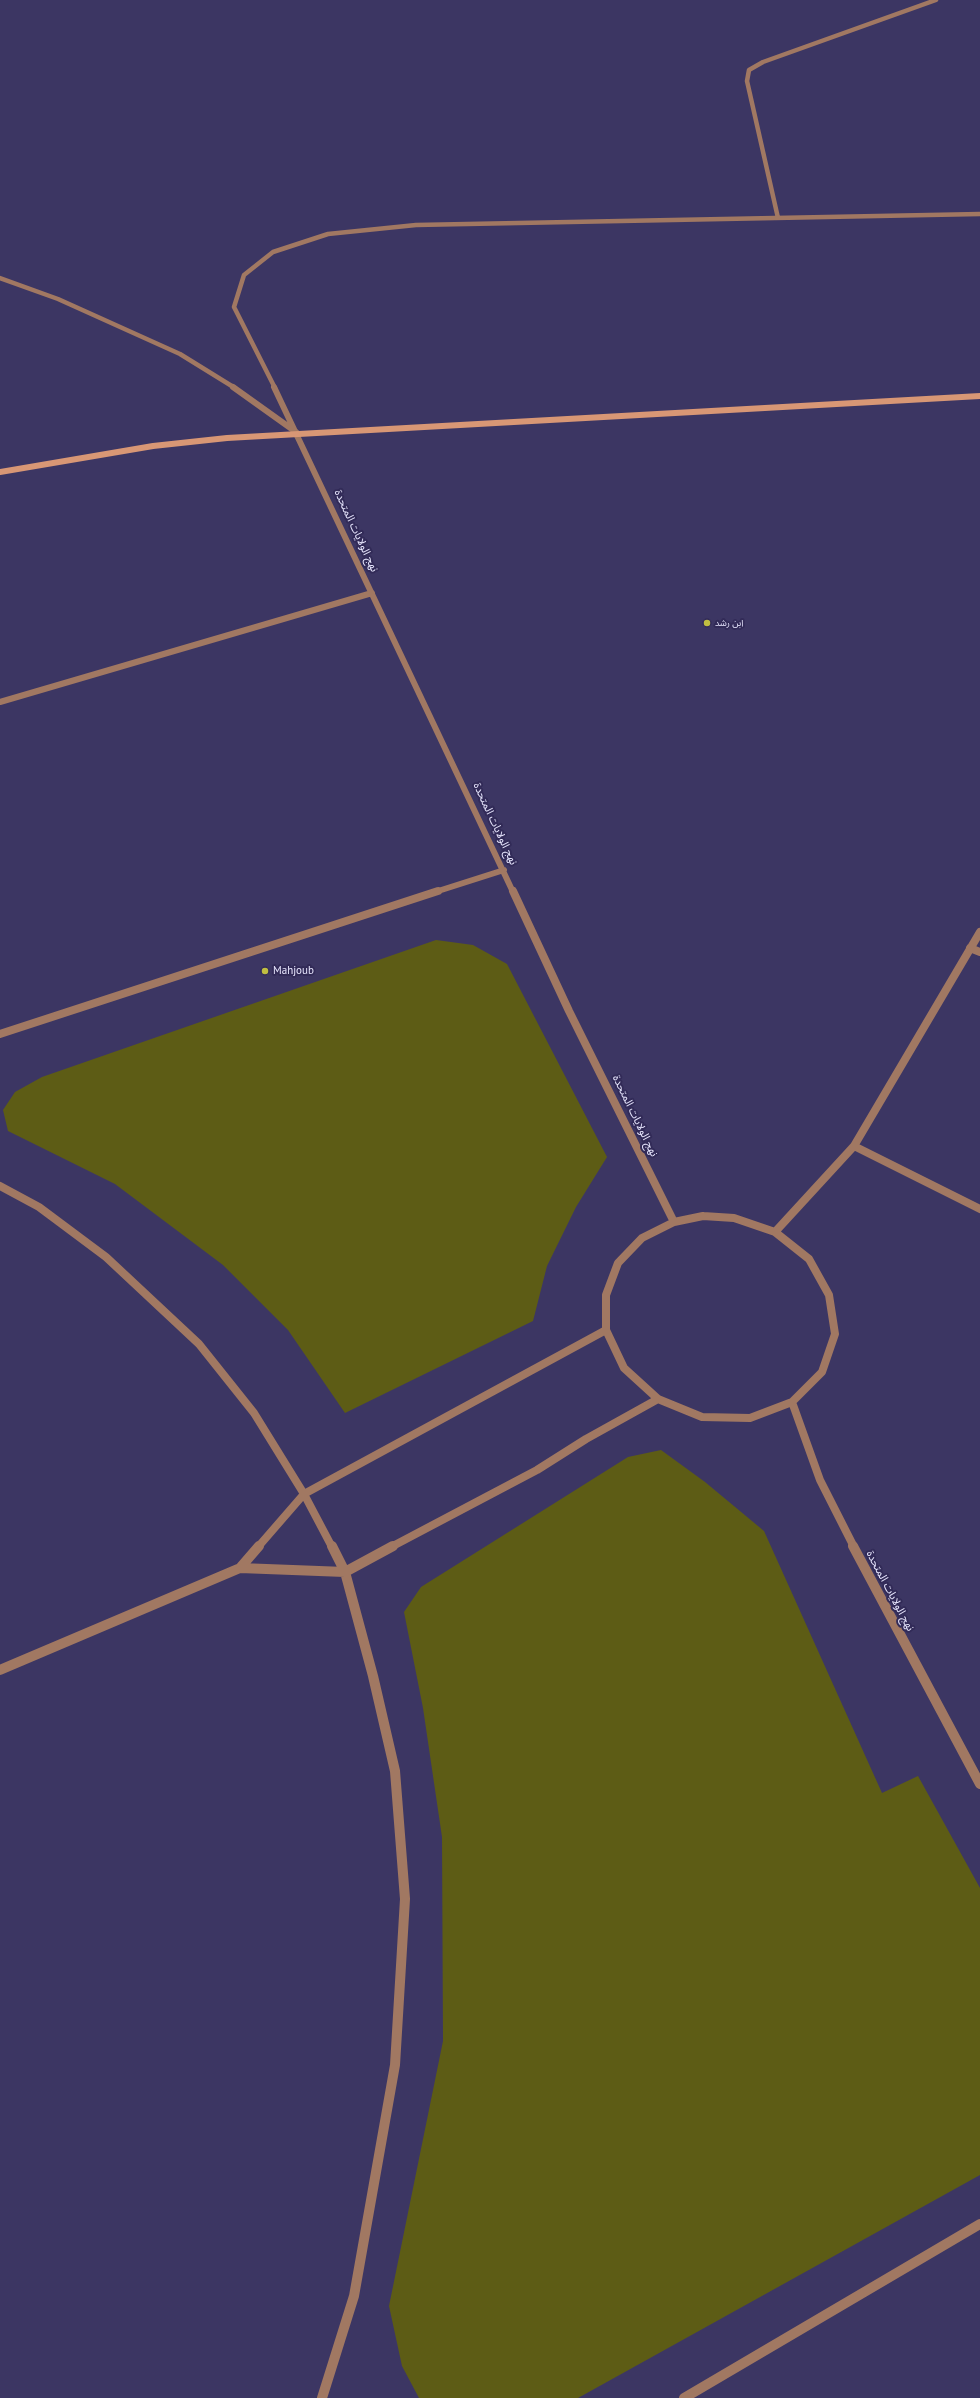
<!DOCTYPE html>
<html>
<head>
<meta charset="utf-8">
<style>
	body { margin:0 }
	canvas { display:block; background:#3c3663 }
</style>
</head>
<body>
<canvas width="980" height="2398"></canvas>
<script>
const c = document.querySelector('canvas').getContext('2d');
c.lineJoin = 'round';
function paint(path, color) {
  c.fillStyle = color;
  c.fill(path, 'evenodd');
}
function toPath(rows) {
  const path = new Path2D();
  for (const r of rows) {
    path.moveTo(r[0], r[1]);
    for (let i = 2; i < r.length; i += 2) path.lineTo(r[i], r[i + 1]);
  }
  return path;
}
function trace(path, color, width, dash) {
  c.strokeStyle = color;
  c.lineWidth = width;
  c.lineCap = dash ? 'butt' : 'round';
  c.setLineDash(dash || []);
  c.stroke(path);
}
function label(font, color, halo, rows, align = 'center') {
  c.font = font + ' "PT Sans","Noto Sans Arabic",sans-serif';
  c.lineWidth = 4;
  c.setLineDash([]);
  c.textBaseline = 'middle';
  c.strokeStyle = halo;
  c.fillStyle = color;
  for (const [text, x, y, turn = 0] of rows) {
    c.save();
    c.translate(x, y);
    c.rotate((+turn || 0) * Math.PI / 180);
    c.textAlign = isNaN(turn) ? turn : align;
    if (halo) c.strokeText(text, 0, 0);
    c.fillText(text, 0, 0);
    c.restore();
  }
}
paint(toPath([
	[436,940,473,945,507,964,607,1157,576,1207,547,1266,533,1321,345,1413,288,1330,223,1265,115,1184,8,1131,3,1110,15,1092,42,1077],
	[661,1450,705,1482,764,1531,882,1793,918,1776,980,1888,980,2175,578,2398,419,2398,402,2366,389,2306,443,2041,442,1837,423,1708,404,1612,421,1587,628,1457]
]), '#5d5c15');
trace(toPath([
	[778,218,747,81,749,70,763,62,936,0],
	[0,278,58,299,180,354,235,388],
	[275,388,234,307,244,275,273,252,328,234,416,225,980,214]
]), '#a17862', 4.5);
trace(toPath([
	[233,387,296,432],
	[274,387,513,892],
	[0,702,372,593],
	[435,892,504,870]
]), '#a17862', 6);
trace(toPath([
	[513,891,569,1011,674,1222],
	[970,948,980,952],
	[0,1034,438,891],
	[854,1146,980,1209],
	[0,1186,39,1207,106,1257,199,1344,254,1413,304,1494,332,1547],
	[703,1216,734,1218,775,1232,809,1259,829,1295,835,1334,822,1372,792,1402,750,1418,702,1417,658,1399,624,1368,606,1330,606,1295,618,1263,642,1238,674,1222,703,1216],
	[775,1232,854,1146,980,932],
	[792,1402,820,1480,854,1547],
	[258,1547,304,1494,606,1330],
	[391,1547,537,1470,586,1439,658,1399]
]), '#a17862', 8);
trace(toPath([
	[853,1546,980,1784],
	[240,1568,259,1546],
	[0,1670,240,1568,345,1572,393,1546],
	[322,2398,354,2296,395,2065,405,1899,395,1771,373,1676,345,1572,332,1546],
	[684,2398,980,2224]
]), '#a17862', 10);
trace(toPath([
	[0,472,153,446,227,438,980,396]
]), '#d89775', 6);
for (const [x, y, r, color] of [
	[707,623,4,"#c0be41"],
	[265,971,4,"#c0be41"]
]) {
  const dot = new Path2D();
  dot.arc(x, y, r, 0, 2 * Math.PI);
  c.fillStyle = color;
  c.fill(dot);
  trace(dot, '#322b58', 1.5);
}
label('9px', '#e8e7fe', '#322b58', [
	["ابن رشد",715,623]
], 'left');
label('11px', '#e8e7fe', '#322b58', [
	["نهج الولايات المتحدة",356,531,65],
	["نهج الولايات المتحدة",495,824,65],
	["نهج الولايات المتحدة",635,1116,64],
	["نهج الولايات المتحدة",890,1591,62]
]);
label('11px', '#e8e7fe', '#322b58', [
	["Mahjoub",273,971]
], 'left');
</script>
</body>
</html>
